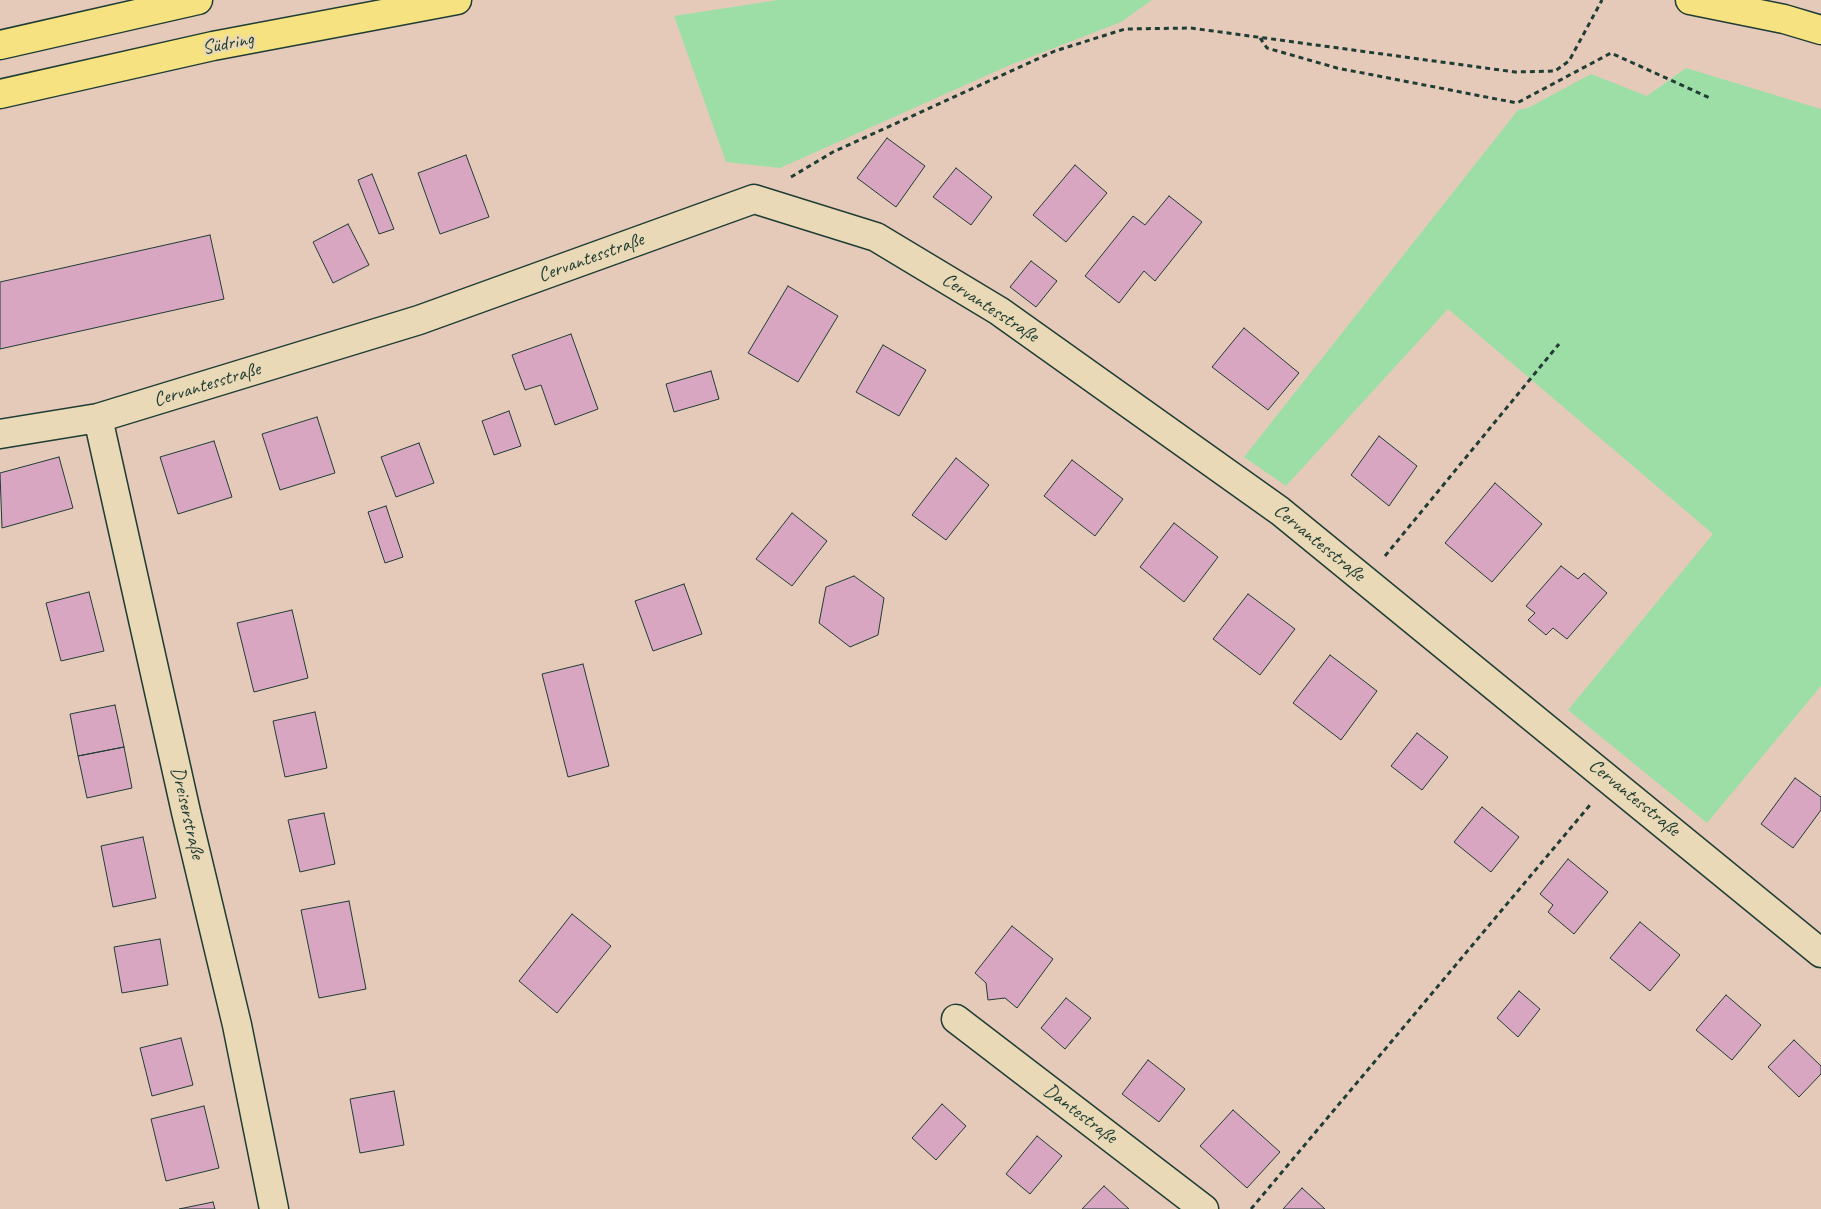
<!DOCTYPE html>
<html>
<head>
<meta charset="utf-8">
<style>
	body { margin:0 }
	canvas { display:block; background:#e5caba }
</style>
</head>
<body>
<canvas width="1821" height="1209"></canvas>
<script>
const c = document.querySelector('canvas').getContext('2d');
c.lineJoin = 'round';
function paint(path, color) {
  c.fillStyle = color;
  c.fill(path, 'evenodd');
}
function toPath(rows) {
  const path = new Path2D();
  for (const r of rows) {
    path.moveTo(r[0], r[1]);
    for (let i = 2; i < r.length; i += 2) path.lineTo(r[i], r[i + 1]);
  }
  return path;
}
function trace(path, color, width, dash) {
  c.strokeStyle = color;
  c.lineWidth = width;
  c.lineCap = dash ? 'butt' : 'round';
  c.setLineDash(dash || []);
  c.stroke(path);
}
function label(font, color, halo, rows, align = 'center') {
  c.font = font + ' Caveat,sans-serif';
  c.lineWidth = 4.5;
  c.setLineDash([]);
  c.textBaseline = 'middle';
  c.strokeStyle = halo;
  c.fillStyle = color;
  for (const [text, x, y, turn = 0] of rows) {
    c.save();
    c.translate(x, y);
    c.rotate((+turn || 0) * Math.PI / 180);
    c.textAlign = isNaN(turn) ? turn : align;
    if (halo) c.strokeText(text, 0, 0);
    c.fillText(text, 0, 0);
    c.restore();
  }
}
paint(toPath([
	[778,0,1152,0,1121,22,1010,65,780,168,726,162,674,16],
	[1686,68,1821,109,1821,686,1707,823,1568,710,1713,534,1448,309,1286,486,1244,457,1518,110,1528,108,1591,74,1647,96]
]), '#9ddea7');
const building = toPath([
	[887,138,925,166,896,207,857,178,887,138],
	[466,155,489,217,440,234,418,173,466,155],
	[1075,165,1107,193,1066,242,1033,215,1075,165],
	[956,168,992,197,971,225,933,197,956,168],
	[372,174,394,229,379,234,358,180,372,174],
	[1169,196,1202,222,1155,281,1144,271,1119,303,1085,276,1133,216,1145,225,1169,196],
	[348,224,369,265,333,283,313,242,348,224],
	[210,235,224,299,0,349,0,282,210,235],
	[1031,261,1057,281,1036,307,1010,287,1031,261],
	[788,286,838,316,798,382,748,353,788,286],
	[1244,328,1299,373,1268,410,1212,367,1244,328],
	[571,334,598,409,555,425,541,385,525,390,512,355,571,334],
	[883,345,926,370,899,416,856,392,883,345],
	[711,371,719,399,674,412,666,384,711,371],
	[509,411,521,446,494,455,482,421,509,411],
	[317,417,335,473,280,490,262,434,317,417],
	[1379,436,1417,466,1389,506,1351,475,1379,436],
	[214,441,232,497,178,514,160,457,214,441],
	[419,443,434,483,396,497,381,457,419,443],
	[59,457,73,508,2,528,0,473,59,457],
	[956,458,989,485,946,540,912,515,956,458],
	[1072,460,1123,499,1095,536,1044,496,1072,460],
	[1495,483,1542,524,1492,582,1445,543,1495,483],
	[386,506,403,557,385,563,368,512,386,506],
	[792,513,827,541,792,586,756,559,792,513],
	[1174,523,1218,557,1184,602,1140,567,1174,523],
	[1561,566,1578,579,1584,573,1607,593,1567,639,1553,628,1546,635,1528,620,1535,613,1526,606,1561,566],
	[854,576,884,598,878,635,850,647,819,623,826,587,854,576],
	[684,584,702,634,653,651,635,601,684,584],
	[89,592,104,651,61,661,46,603,89,592],
	[1248,594,1295,629,1260,675,1213,639,1248,594],
	[292,610,308,678,254,692,237,623,292,610],
	[1330,655,1377,691,1341,740,1293,703,1330,655],
	[583,664,609,766,568,777,542,674,583,664],
	[115,705,124,747,78,756,70,714,115,705],
	[315,712,327,768,285,777,273,721,315,712],
	[1417,733,1448,757,1422,790,1391,766,1417,733],
	[124,747,132,788,87,798,78,756,124,747],
	[1795,778,1821,797,1821,810,1793,848,1761,824,1795,778],
	[1482,807,1519,837,1491,872,1454,842,1482,807],
	[324,813,335,864,300,872,288,820,324,813],
	[143,837,156,898,113,907,101,846,143,837],
	[1568,859,1608,892,1574,934,1548,912,1553,905,1540,894,1568,859],
	[349,901,366,989,319,998,301,910,349,901],
	[572,914,611,946,557,1013,519,981,572,914],
	[1640,922,1680,955,1650,991,1610,958,1640,922],
	[1012,926,1053,959,1017,1008,1005,998,988,1000,986,983,975,973,1012,926],
	[160,939,168,985,122,993,114,947,160,939],
	[1519,991,1540,1009,1518,1037,1497,1018,1519,991],
	[1726,995,1761,1025,1732,1060,1696,1030,1726,995],
	[1066,998,1091,1018,1065,1049,1041,1028,1066,998],
	[181,1038,193,1085,152,1096,140,1048,181,1038],
	[1794,1040,1821,1066,1821,1074,1799,1097,1768,1067,1794,1040],
	[1148,1060,1185,1089,1159,1122,1122,1094,1148,1060],
	[394,1091,404,1145,360,1153,350,1099,394,1091],
	[942,1104,966,1126,936,1160,912,1138,942,1104],
	[204,1106,219,1168,166,1181,151,1119,204,1106],
	[1233,1110,1280,1152,1247,1188,1200,1146,1233,1110],
	[1037,1136,1062,1156,1030,1194,1006,1174,1037,1136],
	[1104,1186,1129,1209,1082,1209,1104,1186],
	[1302,1188,1325,1209,1283,1209,1302,1188],
	[213,1202,215,1209,179,1209,213,1202]
]);
paint(building, '#d9a6c2');
trace(building, '#1f3d34', 1);
const street = toPath([
	[98,418,186,812,237,1025,274,1209],
	[0,434,98,418,419,320,754,199,876,237,999,311,1280,511,1821,953],
	[956,1019,1204,1209]
]);
const primary = toPath([
	[1690,0,1784,19,1821,30],
	[0,45,198,0],
	[0,94,213,46,457,0]
]);
trace(street, '#1f3d34', 31);
trace(primary, '#1f3d34', 31);
trace(toPath([
	[1260,38,1267,48,1337,68,1517,103,1611,53,1710,98],
	[791,177,833,152,1055,51,1125,29,1191,28,1515,72,1555,71,1569,61,1602,0],
	[1385,556,1559,344],
	[1251,1209,1590,805]
]), '#1f3d34', 3, [5, 4]);
trace(street, '#ead9b6', 28);
trace(primary, '#f7e281', 28);
label('20px', '#1f3d34', '#ead9b6', [
	["Südring",228,44,-11],
	["Cervantesstraße",591,258,-20],
	["Cervantesstraße",990,308,33],
	["Cervantesstraße",207,385,-17],
	["Cervantesstraße",1319,543,39],
	["Cervantesstraße",1634,798,39],
	["Dreiserstraße",187,813,77],
	["Dantestraße",1080,1114,37]
]);
</script>
</body>
</html>
